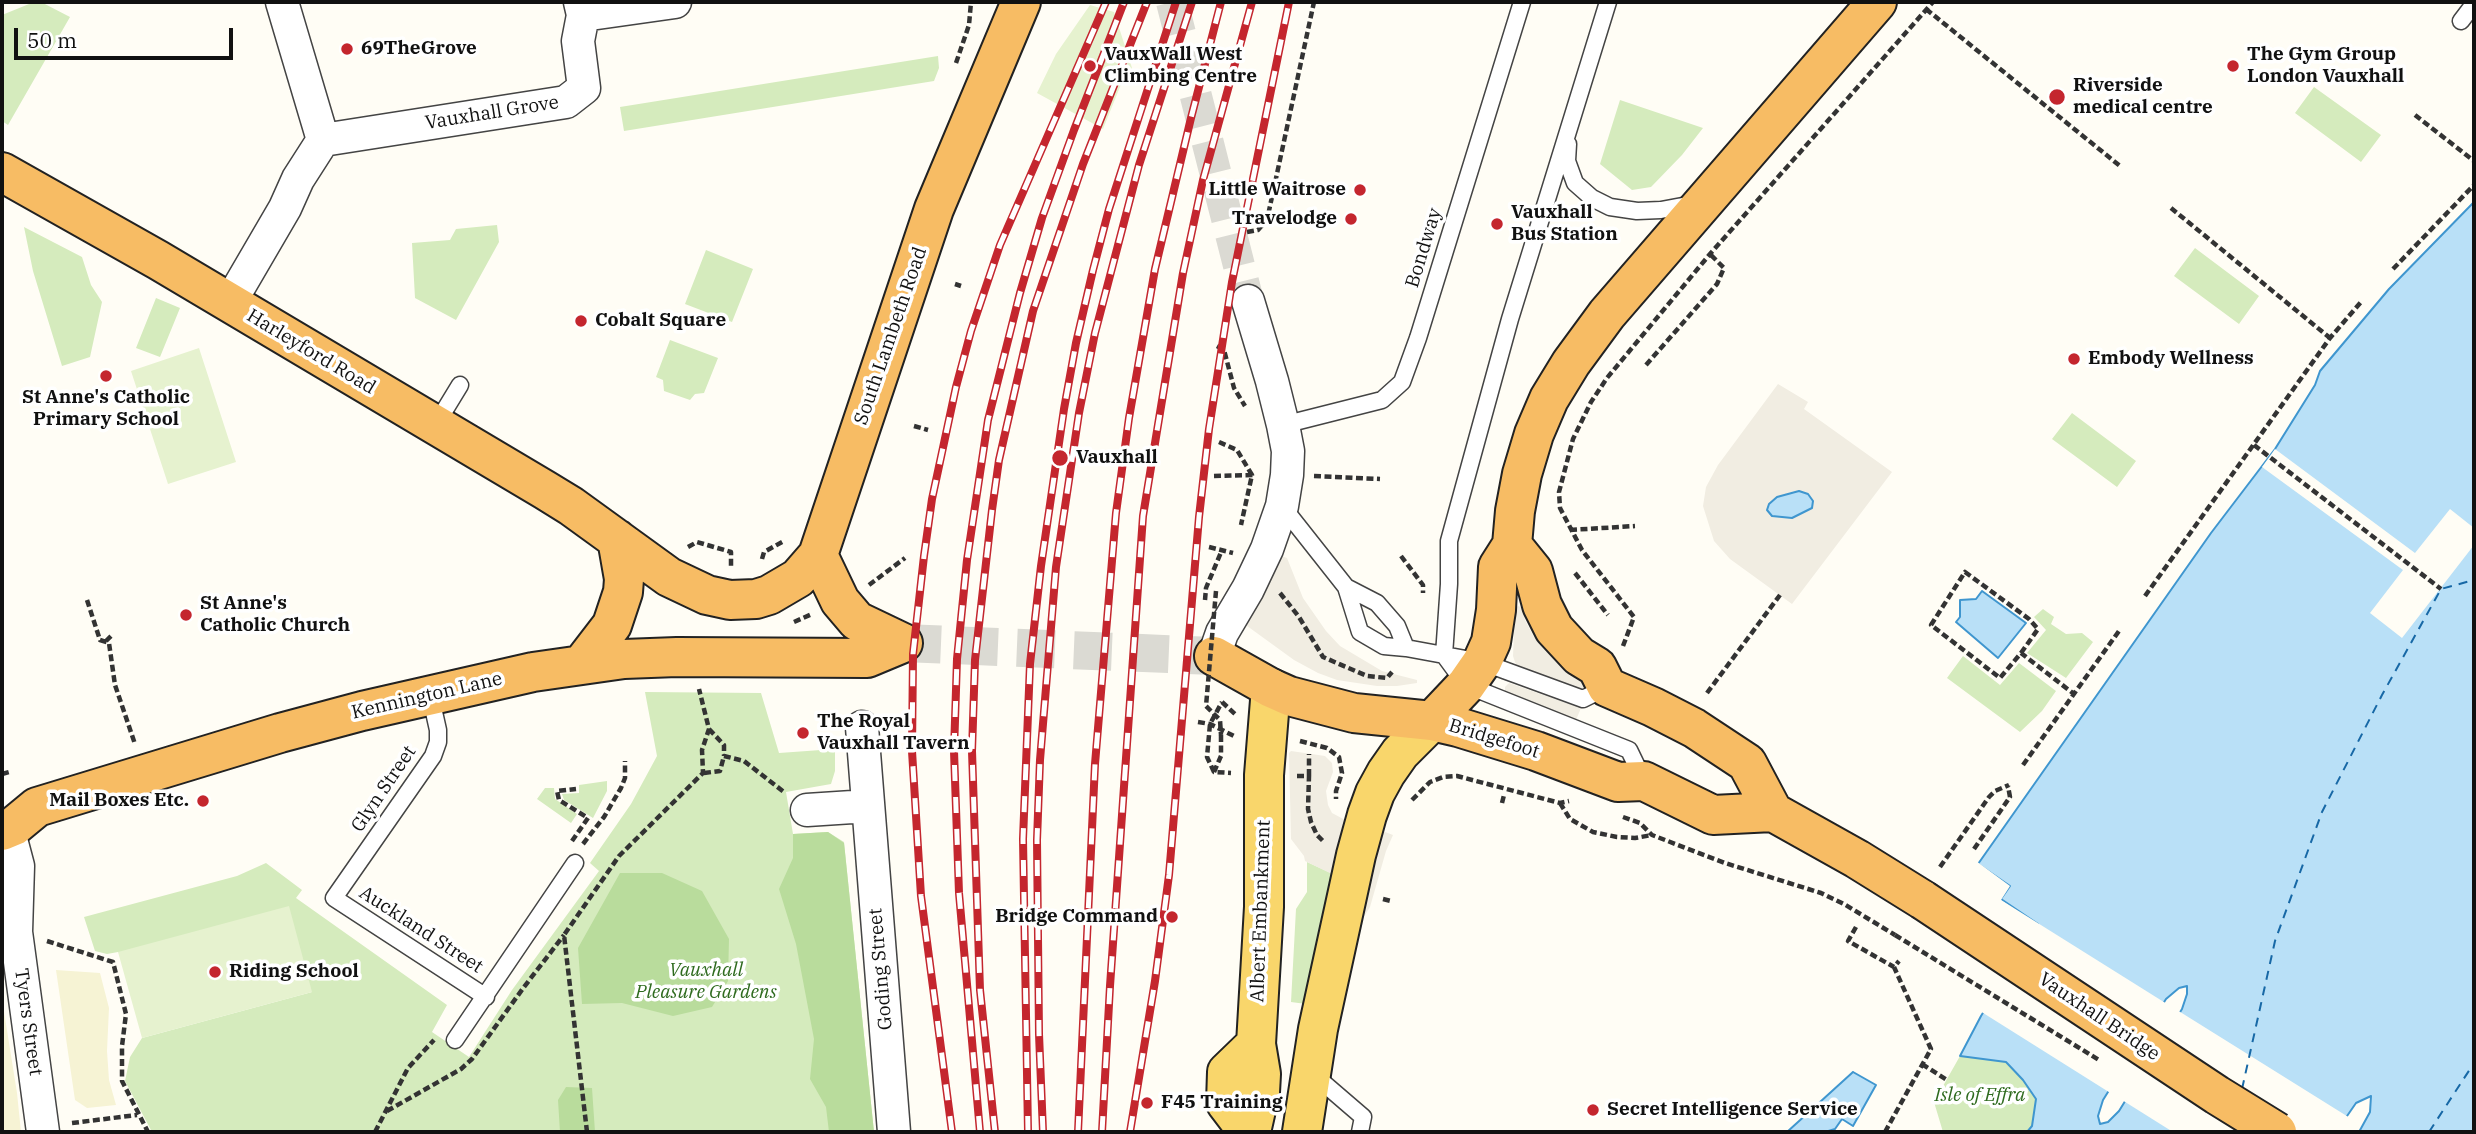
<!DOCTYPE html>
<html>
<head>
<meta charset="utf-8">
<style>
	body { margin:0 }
	#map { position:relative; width:2476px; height:1134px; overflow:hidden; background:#fffdf5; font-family:"IBM Plex Serif",serif }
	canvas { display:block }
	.frame { position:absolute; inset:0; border:4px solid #111; pointer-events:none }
	.scale { position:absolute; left:14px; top:28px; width:219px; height:32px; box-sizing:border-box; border:4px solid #111; border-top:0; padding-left:9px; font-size:21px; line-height:24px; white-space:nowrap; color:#111; -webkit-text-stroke:5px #fff; paint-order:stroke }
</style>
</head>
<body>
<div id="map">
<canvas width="2476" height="1134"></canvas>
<div class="frame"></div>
<div class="scale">50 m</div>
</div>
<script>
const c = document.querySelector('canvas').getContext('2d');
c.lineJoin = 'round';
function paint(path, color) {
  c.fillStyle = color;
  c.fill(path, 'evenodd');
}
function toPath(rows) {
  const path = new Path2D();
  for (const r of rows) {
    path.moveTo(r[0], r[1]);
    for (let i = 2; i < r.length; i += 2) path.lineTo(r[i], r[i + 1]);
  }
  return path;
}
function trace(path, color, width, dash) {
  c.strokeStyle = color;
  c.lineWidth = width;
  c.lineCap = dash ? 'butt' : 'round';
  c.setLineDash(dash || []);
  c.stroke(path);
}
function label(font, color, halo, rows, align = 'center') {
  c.font = font + ' "IBM Plex Serif",serif';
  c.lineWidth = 7;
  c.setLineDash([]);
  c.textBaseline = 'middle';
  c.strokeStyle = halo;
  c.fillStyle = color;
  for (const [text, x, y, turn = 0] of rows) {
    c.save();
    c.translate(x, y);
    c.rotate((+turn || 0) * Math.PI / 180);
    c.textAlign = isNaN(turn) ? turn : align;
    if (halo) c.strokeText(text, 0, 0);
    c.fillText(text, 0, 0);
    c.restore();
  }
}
paint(toPath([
	[56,970,100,973,109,1008,107,1051,109,1080,116,1105,87,1108,75,1100],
	[2,999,17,1093,21,1132,2,1132]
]), '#f6f3d4');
paint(toPath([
	[34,2,41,2,70,17,8,125,2,121,2,15],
	[938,56,939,68,934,81,624,131,620,107],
	[2314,87,2381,135,2361,162,2295,113],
	[1620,100,1703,128,1682,155,1651,187,1632,190,1600,164],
	[497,225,499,242,456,320,415,298,412,243,450,240,456,229],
	[24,227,82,257,91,285,102,302,90,357,62,366,33,271],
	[2195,248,2259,296,2239,324,2174,276],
	[706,250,753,269,732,322,685,304],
	[156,298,180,308,160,357,136,348],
	[670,340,718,358,704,393,695,394,690,400,664,391,663,380,656,377],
	[2072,413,2136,461,2117,487,2052,439],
	[2043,609,2054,617,2051,624,2066,634,2082,633,2093,642,2066,678,2027,653,2046,630,2034,617],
	[1963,656,2000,685,2019,663,2056,691,2042,711,2020,732,1947,678],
	[645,692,761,693,779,753,835,749,835,771,831,784,786,792,793,834,828,832,844,842,874,1132,152,1132,125,1081,130,1057,142,1038,312,992,118,952,107,954,95,951,84,917,237,876,266,863,302,890,296,898,447,1005,432,1032,469,1057,512,990,599,871,590,863,631,804,657,756],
	[607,781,607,791,593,818,564,800,562,794,579,793,579,785],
	[545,788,554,788,555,799,577,814,571,823,537,799],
	[1307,862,1333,874,1306,1004,1291,1002,1296,909,1307,892],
	[1960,1056,2006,1062,2023,1080,2036,1099,2032,1126,2027,1132,1943,1132,1934,1102]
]), '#d5ebbd');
paint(toPath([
	[828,832,844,843,874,1132,829,1132,826,1107,810,1079,814,1039,796,944,779,889,793,858,793,834],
	[620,873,662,873,702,891,729,939,728,981,712,1007,673,1016,622,1003,582,1004,578,948],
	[566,1087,592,1088,595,1132,560,1132,558,1100]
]), '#b9dc9c');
paint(toPath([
	[1090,5,1114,12,1132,68,1126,72,1103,129,1037,93,1056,54],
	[199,348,236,462,168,484,131,371],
	[289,906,312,992,142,1038,118,952]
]), '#e6f2cf');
paint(toPath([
	[1778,384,1808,402,1804,409,1892,472,1792,604,1730,559,1714,541,1703,506,1706,487,1718,465],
	[1279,555,1287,558,1303,598,1326,631,1340,646,1382,671,1417,680,1417,683,1397,686,1377,686,1337,680,1318,673,1294,660,1243,623],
	[1518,606,1523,608,1525,620,1534,637,1588,685,1589,687,1585,691,1519,668,1516,665,1513,656,1515,609],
	[1509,683,1581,708,1576,720,1510,696,1505,692,1505,687],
	[1291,751,1325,756,1332,763,1333,772,1326,791,1328,805,1332,813,1347,821,1334,875,1305,861,1304,856,1291,839,1289,753],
	[1380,830,1393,835,1386,851,1370,907,1362,920,1359,913]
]), '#f1ede2');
const water = toPath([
	[2474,202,2474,1132,2359,1132,2370,1112,2371,1096,2356,1103,2336,1132,2027,1132,2032,1126,2036,1099,2023,1080,2006,1062,1960,1056,1981,1016,2038,924,2001,899,2010,886,1978,864,2211,533,2275,449,2315,385,2320,371,2389,289,2474,202],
	[2187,986,2187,994,2182,1009,2119,1111,2108,1122,2100,1124,2098,1116,2103,1100,2166,999,2179,988,2187,986],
	[1799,491,1808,494,1813,501,1812,508,1792,518,1772,516,1767,510,1769,504,1777,497,1799,491],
	[1982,591,2026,623,1998,658,1956,622,1960,617,1960,600,1976,599,1982,591],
	[1853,1072,1876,1085,1853,1126,1842,1119,1835,1129,1825,1132,1787,1132,1853,1072]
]);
paint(water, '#b9e0f7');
trace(water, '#3f96cf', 2);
paint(toPath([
	[2275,449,2415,553,2450,509,2474,528,2474,545,2402,638,2370,613,2403,570,2262,467],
	[1976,861,2010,886,2001,900,2167,1004,2112,1094,1980,1011,2033,925,1998,902,1997,898,2005,887,1976,866],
	[2177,1010,2350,1118,2341,1132,2173,1132,2122,1100]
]), '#fffdf5');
trace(toPath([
	[2242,1089,2275,941,2322,812,2382,695,2441,589,2474,580],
	[2429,1132,2474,1063]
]), '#1768a6', 2, [9, 7]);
trace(toPath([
	[1172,2,1248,301]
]), '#dbdad3', 32, [32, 16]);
trace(toPath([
	[903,643,1214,656]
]), '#dbdad3', 38, [38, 19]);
const service = toPath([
	[1608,2,1510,319,1449,541,1449,584,1444,655,1466,685,1629,750,1643,779],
	[2461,21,2474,4],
	[1568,144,1567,161,1575,183,1592,198,1610,207,1637,211,1661,210,1693,204],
	[1283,425,1382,400,1402,382,1418,338,1522,2],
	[435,426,460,385],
	[1282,506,1346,587,1360,632,1384,646,1406,648,1482,662,1583,699,1607,687],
	[1346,587,1377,603,1397,626,1406,648],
	[430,694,438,730,438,742,433,756,334,898,486,997],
	[455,1040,575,863],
	[1313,1074,1363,1117,1360,1132]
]);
const minor = toPath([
	[282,2,323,140],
	[583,15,675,2],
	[229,304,285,208,298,179,323,140,566,102,584,88,578,41,583,15,580,2],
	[1214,656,1222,633,1248,589,1267,549,1282,506,1287,475,1288,451,1283,425,1272,381,1248,301],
	[862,727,894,1132],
	[807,810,868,806],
	[8,828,18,866,16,932,43,1132]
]);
const primary = toPath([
	[1248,1132,1226,1103,1227,1072,1256,1044],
	[1251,1132,1260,1092,1261,1074,1256,1044,1264,907,1264,775,1271,688],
	[1302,1132,1318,1029,1356,855,1367,815,1375,793,1386,773,1400,753,1432,721]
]);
const trunk = toPath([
	[2,172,158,260,545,490,571,506,669,577,707,595,730,600,756,599,769,595,798,578,818,555,934,209,1021,2],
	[1512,545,1533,571,1542,605,1554,629,1579,656,1597,667,1607,687,1653,707,1694,728,1747,763,1773,812,1857,859,1923,900],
	[818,555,840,601,857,621,903,643],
	[1214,656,1271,688,1289,696,1354,713,1432,721,1458,727,1536,751,1618,782,1644,781,1713,815,1773,812],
	[582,664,612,625,623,592,624,579,617,539],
	[1432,721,1466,685,1482,662,1491,642,1496,610,1498,567,1512,545,1515,511,1522,474,1534,434,1549,399,1571,363,1607,314,1877,2],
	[2,831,14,826,37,807,280,733,362,711,533,672,624,659,677,657,867,658,903,643]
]);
trace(service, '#444', 19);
trace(minor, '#444', 35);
trace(primary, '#222', 42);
trace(trunk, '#222', 42);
trace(toPath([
	[1926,9,2120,166],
	[956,63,969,25,971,2],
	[2415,115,2474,161],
	[2171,208,2330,338],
	[1247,232,1258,230,1267,220,1314,2],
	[2393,269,2474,185],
	[955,284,961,286],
	[1217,346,1224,350,1234,388,1245,406],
	[1646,365,1717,284,1724,268,1710,254],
	[914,426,928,430],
	[1219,442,1237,450,1252,475,1241,525],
	[2254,445,2441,589],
	[1214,476,1254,475],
	[1314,476,1380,479],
	[1570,530,1635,526],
	[688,547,697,542,731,552,731,568],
	[1209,547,1233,553],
	[1401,556,1423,585,1423,593],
	[762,559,764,552,784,541],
	[1575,573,1608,615],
	[869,585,905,558],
	[1280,593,1299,617,1323,657,1367,676,1387,678,1392,672],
	[2145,596,2330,338,2361,302],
	[87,600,100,640,109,643,115,685,135,744],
	[1205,600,1206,588,1222,550],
	[794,622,812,614],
	[106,641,111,636],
	[1623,646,1634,617,1582,550,1560,508,1559,492,1573,439,1591,402,1607,378,1710,254,1933,2],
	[2021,653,2038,629,2029,619,1965,572,1931,625,2000,678,2021,653,2074,694],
	[1707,693,1780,595],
	[1222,702,1236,715],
	[1198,722,1210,724,1236,737],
	[709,729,724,745,724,756],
	[1221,735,1221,756,1214,772,1231,773],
	[1300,741,1327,748,1339,757,1342,773,1336,791,1336,799],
	[2023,765,2119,631],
	[1214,772,1207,757,1210,724,1222,702],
	[704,773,720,771,724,756,744,761,784,792],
	[2,774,9,772],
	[1297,776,1309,776,1308,809,1311,822,1317,835,1325,843],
	[1309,776,1309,754],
	[1412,800,1430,782,1443,777,1457,776,1560,803,1569,801],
	[1502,803,1504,795],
	[1560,803,1570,819,1593,832,1617,837,1635,838,1652,835],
	[1623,817,1640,823,1652,835,1725,863,1821,893,1844,904,1895,935],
	[572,841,588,818,559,800,557,791,576,789],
	[583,844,604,817,621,788,625,778,625,761],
	[1974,849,2010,797,2008,786],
	[1940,867,1989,797,1995,791,2009,785],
	[1383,899,1391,901],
	[1856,927,1848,941,1894,967],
	[47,941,113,962,126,1014,122,1046,122,1081,148,1132],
	[1922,1064,1947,1080],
	[387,1111,461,1069,472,1059,524,987,564,935],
	[72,1123,137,1115],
	[375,1132,408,1068,434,1040],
	[587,1132,564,935,619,856,703,773,702,750,709,729,699,689],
	[1885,1132,1931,1049,1894,967,1899,961]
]), '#333', 4.5, [7, 3.5]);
trace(service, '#fff', 16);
trace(minor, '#fff', 32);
trace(primary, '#f9d66b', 38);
trace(trunk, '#f7bc64', 38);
const rail = toPath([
	[952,1132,921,896,912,751,913,654,924,556,932,499,956,387,971,331,1000,245,1106,2],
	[980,1132,959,893,954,751,957,659,967,560,988,420,1020,293,1042,218,1074,130,1124,2],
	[995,1132,980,990,972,751,975,660,992,510,999,460,1033,311,1083,164,1147,2],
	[1028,1132,1023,839,1030,664,1041,566,1064,409,1076,343,1093,270,1109,209,1176,2],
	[1043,1132,1039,1034,1037,840,1040,760,1056,567,1079,413,1095,333,1139,165,1192,2],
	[1078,1132,1095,764,1116,513,1129,418,1155,269,1191,118,1221,2],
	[1102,1132,1110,986,1143,516,1183,273,1203,180,1252,2],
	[1130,1132,1155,981,1169,875,1199,517,1209,429,1232,282,1289,2]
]);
trace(rail, '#c4262e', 8);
trace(rail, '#fff', 5, [16]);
const trunkBridge = toPath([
	[1923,900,2217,1095,2277,1132]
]);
trace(trunkBridge, '#222', 42, []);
trace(toPath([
	[1216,591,1206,706,1220,720,1221,735],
	[1895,935,2099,1060]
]), '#333', 4.5, [7, 3.5]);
trace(trunkBridge, '#f7bc64', 38);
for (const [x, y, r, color] of [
	[347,49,7,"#c4262e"],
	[1090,66,7,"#c4262e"],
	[2233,66,7,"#c4262e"],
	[2057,97,9,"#c4262e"],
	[1360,190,7,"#c4262e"],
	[1351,219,7,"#c4262e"],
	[1497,224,7,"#c4262e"],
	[581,321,7,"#c4262e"],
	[2074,359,7,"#c4262e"],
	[106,376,7,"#c4262e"],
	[1060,458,9,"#c4262e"],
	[186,615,7,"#c4262e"],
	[803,733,7,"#c4262e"],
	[203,801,7,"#c4262e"],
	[1172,917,7,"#c4262e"],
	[215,972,7,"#c4262e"],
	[1147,1103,7,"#c4262e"],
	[1593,1110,7,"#c4262e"]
]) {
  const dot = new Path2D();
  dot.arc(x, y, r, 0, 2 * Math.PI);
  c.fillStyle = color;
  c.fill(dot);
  trace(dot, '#fff', 2.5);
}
label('bold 19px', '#111', '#fff', [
	["69TheGrove",361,49],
	["VauxWall West",1104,55],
	["Climbing Centre",1104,77],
	["The Gym Group",2247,55],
	["London Vauxhall",2247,77],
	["Riverside",2073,86],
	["medical centre",2073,108],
	["Little Waitrose",1346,190,"right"],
	["Vauxhall",1511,213],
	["Bus Station",1511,235],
	["Travelodge",1337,219,"right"],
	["Cobalt Square",595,321],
	["Embody Wellness",2088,359],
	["St Anne's Catholic",106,398,"center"],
	["Primary School",106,420,"center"],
	["Vauxhall",1076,458],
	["St Anne's",200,604],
	["Catholic Church",200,626],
	["The Royal",817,722],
	["Vauxhall Tavern",817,744],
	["Mail Boxes Etc.",189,801,"right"],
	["Bridge Command",1158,917,"right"],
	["Riding School",229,972],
	["F45 Training",1161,1103],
	["Secret Intelligence Service",1607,1110]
], 'left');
label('19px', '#111', '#fff', [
	["Vauxhall Grove",492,113,-9],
	["Bondway",1424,248,-73],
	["South Lambeth Road",891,336,-71],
	["Harleyford Road",311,352,31],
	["Kennington Lane",427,696,-13],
	["Bridgefoot",1494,739,17],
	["Glyn Street",384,789,-56],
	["Albert Embankment",1261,911,-88],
	["Auckland Street",421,930,33],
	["Goding Street",881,969,-95],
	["Vauxhall Bridge",2099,1017,34],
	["Tyers Street",28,1022,82]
]);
label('italic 19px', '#2f6b1f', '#fff', [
	["Vauxhall",706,971],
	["Pleasure Gardens",706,993],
	["Isle of Effra",1980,1096]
]);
</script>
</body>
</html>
